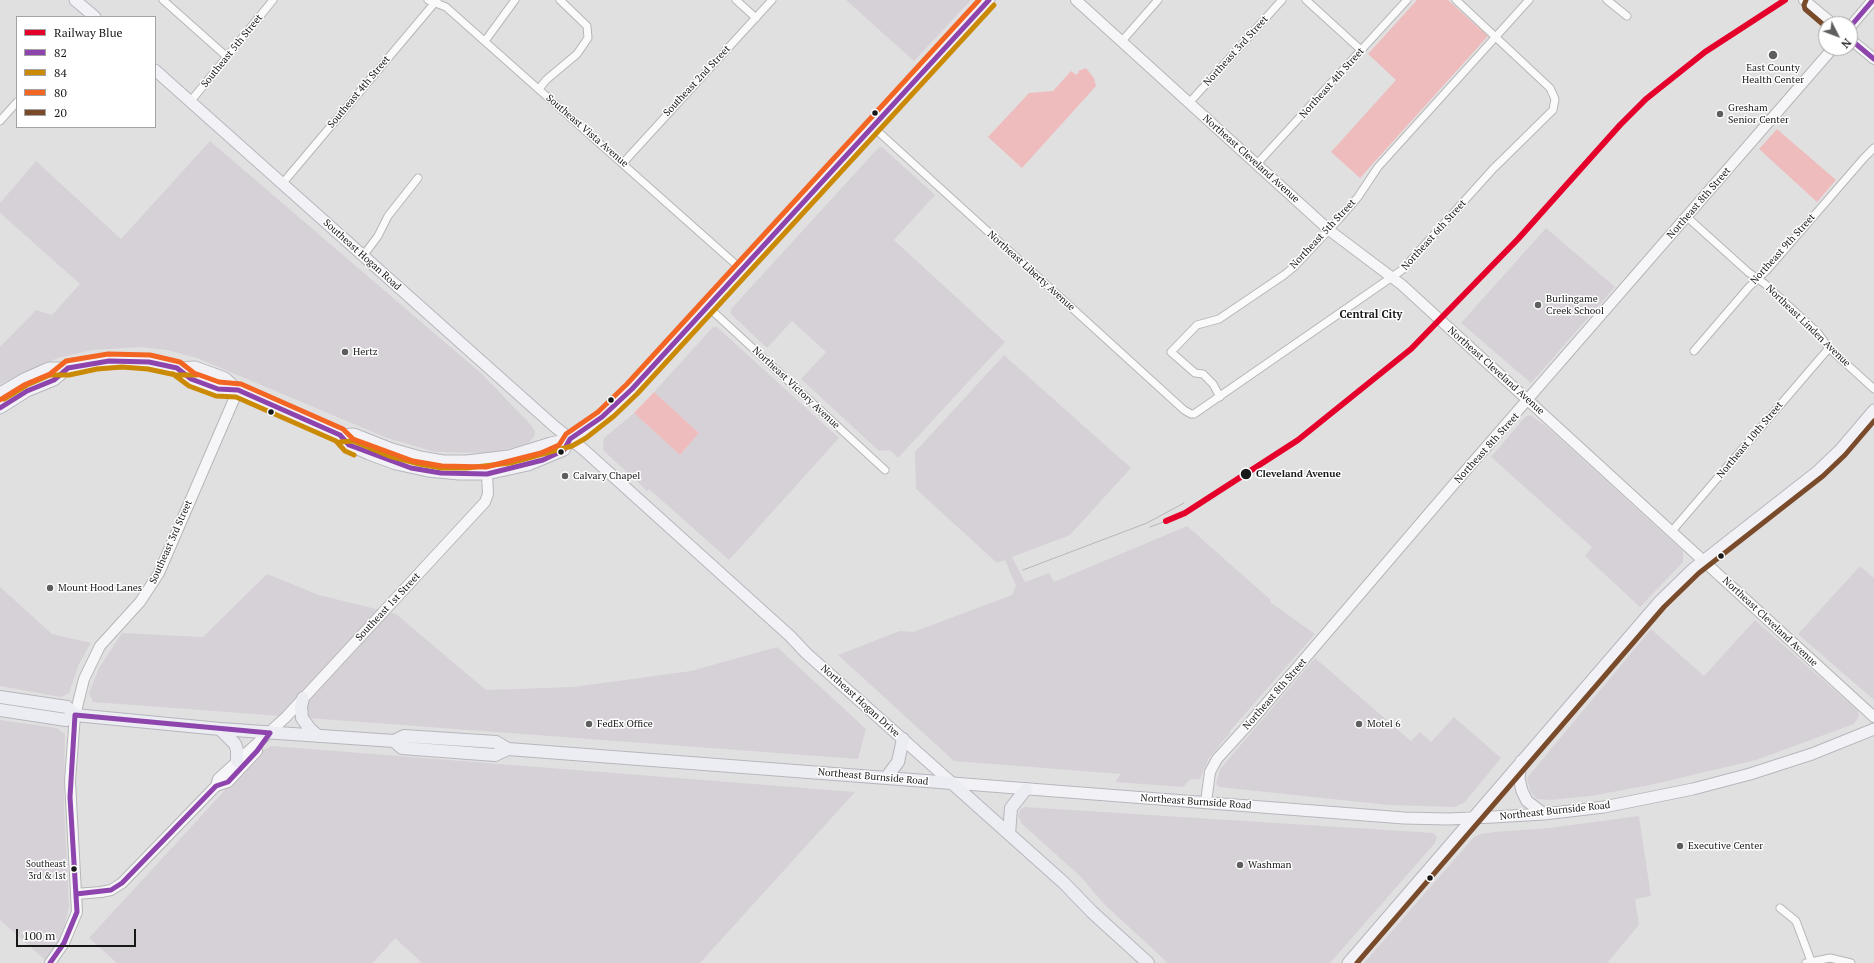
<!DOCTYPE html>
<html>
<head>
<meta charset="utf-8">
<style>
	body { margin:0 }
	#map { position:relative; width:1874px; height:963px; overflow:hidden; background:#e1e0e1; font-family:"PT Serif",serif }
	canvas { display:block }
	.legend { position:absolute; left:16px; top:16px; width:140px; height:112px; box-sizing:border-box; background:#fff; border:1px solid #a3a3a3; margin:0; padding:5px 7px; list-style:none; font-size:12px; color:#191819 }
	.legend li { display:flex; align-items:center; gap:8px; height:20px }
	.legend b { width:20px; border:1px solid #a3a3a3 }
	.north { position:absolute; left:1818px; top:16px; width:40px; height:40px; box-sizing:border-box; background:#fff; border:1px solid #a3a3a3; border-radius:50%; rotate:132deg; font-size:11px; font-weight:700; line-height:16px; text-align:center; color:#191819 }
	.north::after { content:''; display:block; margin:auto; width:14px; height:18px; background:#5f5e5f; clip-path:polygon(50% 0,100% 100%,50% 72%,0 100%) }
	.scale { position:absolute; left:16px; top:929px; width:120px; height:18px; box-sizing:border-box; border:2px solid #191819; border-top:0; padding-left:5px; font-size:12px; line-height:14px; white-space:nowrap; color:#191819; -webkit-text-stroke:3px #fff; paint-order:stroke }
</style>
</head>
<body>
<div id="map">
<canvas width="1874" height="963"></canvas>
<ul class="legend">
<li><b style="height:5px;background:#e4002b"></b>Railway Blue</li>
<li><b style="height:5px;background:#8e44ad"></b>82</li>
<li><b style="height:5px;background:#cb8a05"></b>84</li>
<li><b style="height:5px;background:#f26522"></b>80</li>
<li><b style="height:5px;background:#7a4b2a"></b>20</li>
</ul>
<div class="north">N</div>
<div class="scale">100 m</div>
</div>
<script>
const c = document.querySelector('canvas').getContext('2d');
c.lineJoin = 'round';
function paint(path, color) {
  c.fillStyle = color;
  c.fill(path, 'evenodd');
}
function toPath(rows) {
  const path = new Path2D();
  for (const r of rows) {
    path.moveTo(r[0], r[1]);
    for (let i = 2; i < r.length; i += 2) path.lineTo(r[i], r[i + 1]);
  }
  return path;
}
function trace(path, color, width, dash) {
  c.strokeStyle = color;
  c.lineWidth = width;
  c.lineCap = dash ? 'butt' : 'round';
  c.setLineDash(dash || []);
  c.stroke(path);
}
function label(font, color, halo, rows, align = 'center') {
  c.font = font + ' "PT Serif",serif';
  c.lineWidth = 3;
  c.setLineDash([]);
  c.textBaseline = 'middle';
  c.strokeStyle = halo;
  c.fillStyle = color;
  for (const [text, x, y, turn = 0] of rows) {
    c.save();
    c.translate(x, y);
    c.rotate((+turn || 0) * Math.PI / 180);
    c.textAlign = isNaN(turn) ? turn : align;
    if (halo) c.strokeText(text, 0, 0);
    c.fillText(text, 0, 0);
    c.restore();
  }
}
paint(toPath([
	[846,0,971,0,914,61],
	[210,141,482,374,531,425,535,432,534,437,527,444,499,451,481,453,435,452,387,438,197,358,167,350,141,347,92,350,58,358,0,384,0,347,36,310,52,315,80,284,0,213,0,203,36,161,121,239],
	[879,147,882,147,935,195,894,240,1005,342,898,458,890,450,879,451,801,379,826,352,792,321,767,348,731,314,731,309],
	[1546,228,1615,287,1531,383,1461,323],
	[713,327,717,327,839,438,729,560,649,489,647,491,603,450,604,438,634,413,680,455,699,433,654,392],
	[1004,355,1131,468,1070,535,1012,557,1025,582,1049,573,1054,582,1187,526,1271,600,1270,602,1315,634,1230,731,1230,733,1209,758,1200,779,1191,779,1183,787,1115,782,1121,774,954,761,838,655,900,631,913,632,1012,595,1016,586,1005,560,997,563,916,489,915,452],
	[1530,415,1546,426,1683,551,1683,562,1640,607,1585,556,1592,547,1491,457,1525,417],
	[1860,566,1874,578,1874,700,1798,634],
	[267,574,319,595,396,614,486,690,573,687,691,671,777,647,866,729,858,759,93,702,89,693,99,668,122,633,203,637],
	[0,587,52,634,91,643,79,664,69,693,61,697,0,686],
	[1755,620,1858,711,1859,716,1854,724,1756,760,1650,785,1591,796,1551,800,1537,799,1530,791,1527,778,1651,629,1704,676],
	[1315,658,1411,741,1420,732,1431,742,1454,717,1501,758,1465,802,1455,807,1388,805,1219,787,1216,784,1220,769],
	[0,720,57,728,65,734,64,807,69,906,62,939,45,960,0,920],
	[272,746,855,792,700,963,422,963,395,938,373,963,117,963,89,938,224,791,263,750],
	[1024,807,1434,833,1437,838,1435,843,1330,963,1168,963,1105,905,1080,876,1022,824,1018,816,1020,810],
	[1639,816,1651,896,1635,899,1639,925,1607,963,1364,963,1474,837,1481,834,1494,832,1549,828]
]), '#d6d1d7');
paint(toPath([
	[1417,0,1448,0,1488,36,1360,178,1331,152,1396,80,1368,54],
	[1086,68,1094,78,1096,86,1022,168,988,137,1029,93,1053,91,1071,71,1076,75,1079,72,1078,71],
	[1777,129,1836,180,1817,202,1759,149],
	[654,392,699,433,680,455,634,413]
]), '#eebcbd');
const street = toPath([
	[163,0,226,56],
	[428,0,446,7,741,269],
	[736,0,756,18],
	[1306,0,1361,50],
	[1607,0,1627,16],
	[485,41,515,0],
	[1122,41,1158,0],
	[539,89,546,80,577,54,588,38,587,26,560,0],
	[190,102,273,0],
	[1189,103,1282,0],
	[0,121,17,102],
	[872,126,1184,410,1191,414,1194,414,1402,270,1493,169,1553,110,1555,99,1550,88,1456,0],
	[623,163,772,0],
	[1256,165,1407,0],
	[282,184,437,0],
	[1687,217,1748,272,1765,284,1818,333,1829,348,1874,389],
	[363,256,378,236,388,216,418,178],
	[707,306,885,470],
	[1694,351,1749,287,1767,270,1864,158,1874,148],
	[1220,397,1213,384,1203,374,1195,373,1171,352,1197,325,1219,319,1284,275,1295,266,1339,219,1358,197,1378,167,1529,0],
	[1672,531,1829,348],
	[1780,908,1796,921,1811,961],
	[1806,963,1830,958,1851,963]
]);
const secondary = toPath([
	[1076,0,1329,230,1402,285,1874,717],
	[1804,0,1833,24],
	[1850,27,1873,0],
	[1850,39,1874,59],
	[216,786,218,779,286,717,485,502,488,494,487,474],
	[1206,802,1210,772,1217,759,1247,726,1454,484,1833,48],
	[76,894,101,892,111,890,122,883,216,786,228,782,257,751],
	[50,963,64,943,77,912,70,781,75,715,84,679,100,646,140,602,159,573,238,390]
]);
const primary = toPath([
	[75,0,95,17],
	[155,70,554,426,584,450,790,636,806,653,952,783,1404,818,1448,819,1493,817,1544,814,1604,807,1693,789,1750,774,1812,754,1874,729],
	[177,368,191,379,218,389,238,390,340,435,349,445,369,454,396,464,428,471,459,474,487,474,528,465,564,450,570,439],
	[0,393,24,379,49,368,68,368,96,362,122,360,149,362,177,368,195,367,225,378,238,390],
	[0,408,27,391,54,380,68,368],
	[340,435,354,434,392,449,420,457,443,461,467,461,509,456,551,443,570,439,582,432,610,410,632,389,989,0],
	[1521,761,1519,778,1522,791,1527,801,1544,814],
	[1348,963,1659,602,1694,568,1818,471,1840,450,1874,410]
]);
const highway = toPath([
	[0,697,67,707,75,715],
	[303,698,301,707,302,718,310,729,318,736],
	[0,710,66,720,75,715,220,729,394,741,404,736,496,742,508,749,952,783,1064,883,1092,912,1148,963],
	[220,729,235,744,237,750,237,761],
	[394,741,402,748,495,755,508,749],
	[886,778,898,762,903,739],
	[1009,834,1011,808,1026,789]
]);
trace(street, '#b7b6b7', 9);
trace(secondary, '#b7b6b7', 12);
trace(primary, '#b6b6bd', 13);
trace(highway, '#b6b6bd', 14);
trace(street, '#fafafa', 7);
trace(secondary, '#f6f6f9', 10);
trace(primary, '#f2f2f6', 11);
trace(highway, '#ececf3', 12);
trace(toPath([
	[1150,527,1166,521],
	[1023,570,1147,523,1184,503]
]), '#b6b6b6', 1);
trace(toPath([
	[1850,27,1873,0],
	[1850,39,1874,59],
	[0,408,27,391,54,380,68,368,109,361,149,362,177,368,191,379,218,389,238,390,340,435,349,445,411,468,441,473,487,474,543,460,564,450,570,439,602,417,632,389,989,0],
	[76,894,111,890,122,883,216,786,228,782,257,751,270,733],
	[50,963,64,943,77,912,70,797,75,715,270,733]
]), '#8e44ad', 5);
trace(toPath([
	[173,374,189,386,216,396,236,397,336,441,345,451,354,455],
	[4,399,27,385,50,375,69,375,97,369,122,367,148,369,176,375,197,375],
	[340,442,353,441,389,456,419,464,442,468,467,468,510,463,572,446,586,438,614,416,637,394,994,5]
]), '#cb8a05', 5);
trace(toPath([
	[0,400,24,385,50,374,66,361,108,354,150,355,180,362,194,373,219,382,241,384,343,429,353,439,413,461,442,466,486,467,541,453,559,445,566,434,598,412,627,384,979,0]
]), '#f26522', 5);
trace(toPath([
	[1806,0,1804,5,1805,9,1826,27],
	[1357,963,1664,607,1699,573,1823,476,1845,455,1874,421]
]), '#7a4b2a', 5);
trace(toPath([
	[1166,521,1185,513,1298,440,1411,349,1518,239,1620,125,1646,99,1705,52,1785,0]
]), '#e4002b', 6);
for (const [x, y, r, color] of [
	[1773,55,5,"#5f5e5f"],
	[875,113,3.5,"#191819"],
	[1720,114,4,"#5f5e5f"],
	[1538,305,4,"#5f5e5f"],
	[345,352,4,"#5f5e5f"],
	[611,400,3.5,"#191819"],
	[271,412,3.5,"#191819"],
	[561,452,3.5,"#191819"],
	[1246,474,6,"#191819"],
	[565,476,4,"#5f5e5f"],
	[1721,556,3.5,"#191819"],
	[50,588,4,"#5f5e5f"],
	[589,724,4,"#5f5e5f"],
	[1359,724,4,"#5f5e5f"],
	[1680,846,4,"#5f5e5f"],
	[1240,865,4,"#5f5e5f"],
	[74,869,3.5,"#191819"],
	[1430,878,3.5,"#191819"]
]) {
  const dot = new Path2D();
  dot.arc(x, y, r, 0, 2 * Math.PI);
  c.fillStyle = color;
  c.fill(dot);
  trace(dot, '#fff', 1.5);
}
label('9px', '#191819', '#fff', [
	["Southeast",66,864],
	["3rd & 1st",66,876]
], 'right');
label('10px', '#191819', '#fff', [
	["Southeast 5th Street",232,51,-51],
	["Northeast 3rd Street",1236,51,-48],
	["Southeast 2nd Street",697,81,-47],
	["Northeast 4th Street",1332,83,-48],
	["Southeast 4th Street",359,92,-50],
	["Southeast Vista Avenue",587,131,41],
	["Northeast Cleveland Avenue",1251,159,42],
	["Northeast 8th Street",1699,203,-49],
	["Northeast 5th Street",1323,234,-47],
	["Northeast 6th Street",1434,235,-48],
	["Northeast 9th Street",1783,249,-48],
	["Southeast Hogan Road",362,255,42],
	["Northeast Liberty Avenue",1031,271,42],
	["Northeast Linden Avenue",1808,326,44],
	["Northeast Cleveland Avenue",1496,371,42],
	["Northeast Victory Avenue",796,388,43],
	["Northeast 10th Street",1750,440,-50],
	["Northeast 8th Street",1487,448,-48],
	["Southeast 3rd Street",171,542,-66],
	["Southeast 1st Street",388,607,-47],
	["Northeast Cleveland Avenue",1770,622,43],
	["Northeast 8th Street",1275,694,-49],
	["Northeast Hogan Drive",860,701,42],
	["Northeast Burnside Road",873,777,5],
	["Northeast Burnside Road",1196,802,4],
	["Northeast Burnside Road",1555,811,-6]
]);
label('10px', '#191819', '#fff', [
	["East County",1773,68,"center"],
	["Health Center",1773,80,"center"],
	["Gresham",1728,108],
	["Senior Center",1728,120],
	["Burlingame",1546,299],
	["Creek School",1546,311],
	["Hertz",353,352],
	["Calvary Chapel",573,476],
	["Mount Hood Lanes",58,588],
	["FedEx Office",597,724],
	["Motel 6",1367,724],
	["Executive Center",1688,846],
	["Washman",1248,865]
], 'left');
label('bold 10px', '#191819', '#fff', [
	["Cleveland Avenue",1256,474]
], 'left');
label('bold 11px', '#191819', '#fff', [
	["Central City",1371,315]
]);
</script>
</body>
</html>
